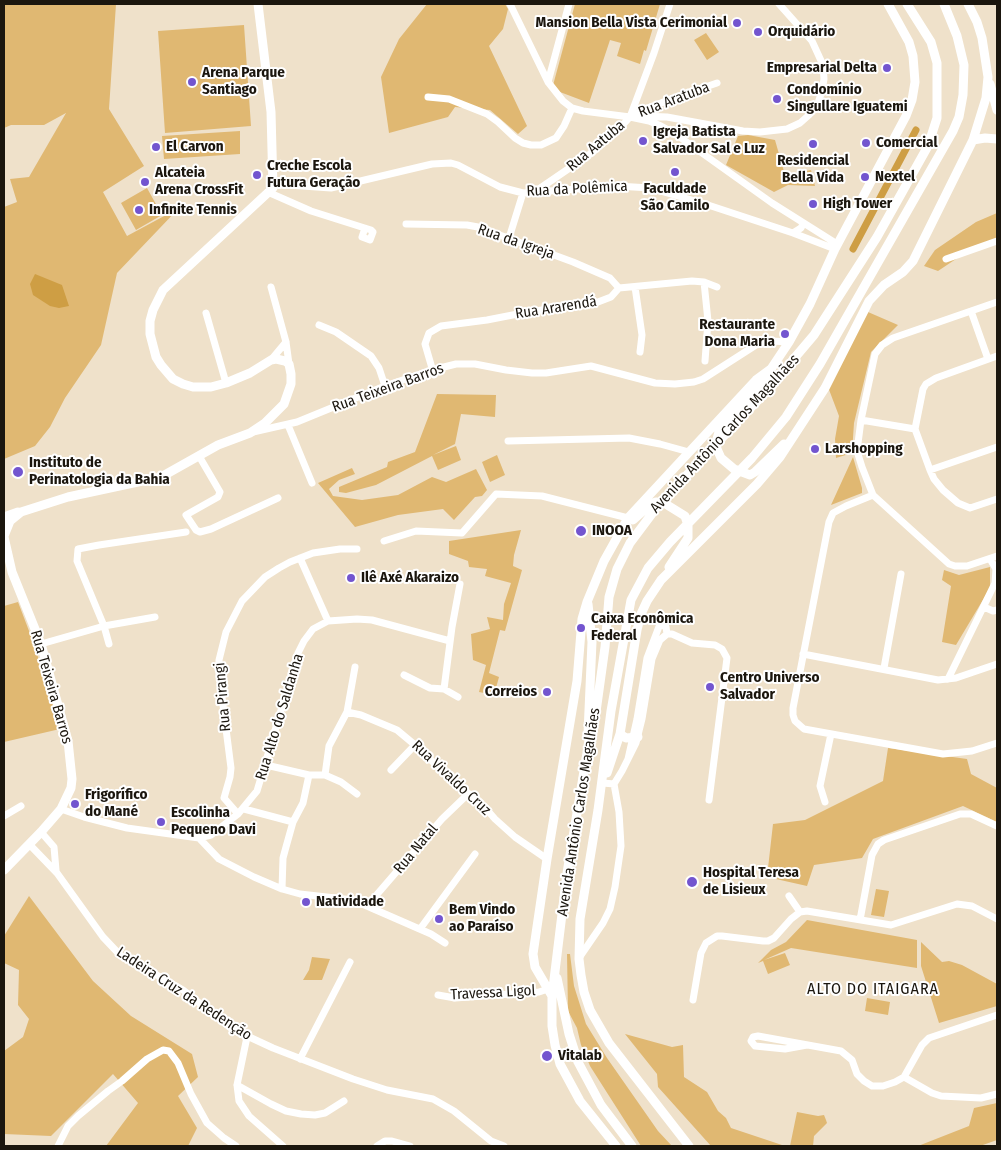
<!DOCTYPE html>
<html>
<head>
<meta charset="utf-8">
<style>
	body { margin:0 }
	#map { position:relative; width:1001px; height:1150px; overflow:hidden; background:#efe1ca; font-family:"Fira Sans Condensed",sans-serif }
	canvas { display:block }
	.frame { position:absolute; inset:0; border:5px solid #1b160e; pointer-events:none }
</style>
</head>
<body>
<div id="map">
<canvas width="1001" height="1150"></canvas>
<div class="frame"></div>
</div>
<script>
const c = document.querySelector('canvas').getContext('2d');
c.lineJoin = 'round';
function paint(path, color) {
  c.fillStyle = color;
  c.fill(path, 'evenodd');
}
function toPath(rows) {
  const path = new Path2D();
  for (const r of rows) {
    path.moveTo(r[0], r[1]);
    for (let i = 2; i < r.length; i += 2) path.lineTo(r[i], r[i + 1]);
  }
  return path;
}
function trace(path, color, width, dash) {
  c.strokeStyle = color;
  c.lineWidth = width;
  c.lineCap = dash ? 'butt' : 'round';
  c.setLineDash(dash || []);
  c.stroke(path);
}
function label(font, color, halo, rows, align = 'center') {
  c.font = font + ' "Fira Sans Condensed",sans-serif';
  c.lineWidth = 4;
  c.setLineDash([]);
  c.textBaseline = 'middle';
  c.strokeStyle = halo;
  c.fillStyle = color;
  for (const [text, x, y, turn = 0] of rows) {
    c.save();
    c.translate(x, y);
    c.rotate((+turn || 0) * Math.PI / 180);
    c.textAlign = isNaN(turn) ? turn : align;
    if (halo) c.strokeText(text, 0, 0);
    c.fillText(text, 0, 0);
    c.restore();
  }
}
paint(toPath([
	[4,4,116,4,109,109,144,166,103,192,127,236,179,208,117,273,101,345,65,398,50,427,35,446,4,459,4,207,17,202,10,179,29,177,66,113,44,125,11,125,4,128],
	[427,4,505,4,508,9,503,29,489,46,527,126,518,134,490,110,455,107,448,117,389,133,381,77,399,39],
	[575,4,660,4,646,51,644,50,640,64,617,56,621,43,610,40,589,103,552,89],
	[244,25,251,126,165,133,158,31],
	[706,33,719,52,707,60,694,40],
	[240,131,240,154,164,159,162,136],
	[748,135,775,140,785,175,811,170,815,186,788,185,774,192,726,165,738,136],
	[147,188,162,215,136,230,121,203],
	[997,213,997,240,977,245,938,271,924,266,935,250,976,222],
	[868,312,898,325,871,352,854,423,852,453,836,458,835,439,839,416,828,387],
	[437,394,496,395,495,417,461,414,455,444,433,455,456,446,461,460,438,470,432,456,376,485,346,493,339,492,339,487,387,467,388,462,415,452],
	[497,455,505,475,490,482,482,462],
	[853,457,862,488,862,493,831,505],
	[352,468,355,474,339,480,329,489,333,496,362,500,398,495,432,477,446,482,476,469,487,490,482,496,475,497,454,520,443,509,398,515,355,527,318,483],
	[521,530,514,555,513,566,522,570,505,631,500,630,489,673,499,677,494,695,479,692,486,665,473,660,471,634,490,629,487,617,503,620,504,604,511,583,485,576,487,569,469,567,468,561,449,554,449,541],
	[990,567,990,588,956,645,942,642,951,586,942,580,944,570,959,575],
	[18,602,34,644,60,729,4,742,4,606],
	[888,748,967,759,971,774,997,788,997,822,963,806,873,839,862,858,814,865,807,886,767,877,773,824,805,820,883,781],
	[876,889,889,891,884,917,871,915],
	[29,896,93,981,131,1016,192,1054,198,1077,178,1096,197,1128,188,1146,106,1146,138,1103,113,1074,51,1136,4,1134,4,1051,23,1037,29,1019,18,1005,19,970,4,963,4,936],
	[807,920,917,940,917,968,791,948,764,960,785,953,790,965,768,974,763,961,758,963,771,950,786,942],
	[921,942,942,962,949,961,962,965,997,984,997,1006,939,1023,921,966],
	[567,954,570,954,574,986,586,1024,607,1058,658,1131,672,1146,641,1146,590,1066,581,1045,577,1028,568,1011],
	[312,957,330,959,322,980,303,980,309,970],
	[867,998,890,1002,888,1015,865,1011],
	[625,1034,672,1047,683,1045,684,1077,707,1092,718,1111,726,1118,731,1128,785,1146,711,1146,658,1087,657,1074],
	[997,1103,997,1140,980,1146,918,1146,969,1126,974,1108],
	[797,1112,818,1116,824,1115,826,1120,827,1123,814,1136,813,1146,790,1146]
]), '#e0b872');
paint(toPath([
	[35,274,62,285,69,306,59,308,50,306,33,295,30,284]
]), '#ce9e44');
trace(toPath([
	[853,249,916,130]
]), '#ce9e44', 7);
trace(toPath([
	[510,4,548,82,563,101,572,108,583,111,630,117,649,121,661,126,674,133,772,203,837,244],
	[548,82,569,4],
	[428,97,449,99,487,114,498,122,515,138,523,143,531,145,541,145,556,138,564,126,572,108],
	[631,116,668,100,717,83],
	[643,116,667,117,743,131,760,132,787,129,800,123,809,115,817,106,822,91,824,79,823,65,812,41,779,4],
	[274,184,331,188,432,164,451,163,458,165,500,187,523,193,617,186,650,188,702,203,793,233,801,228,803,224],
	[536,191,593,152,619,129,630,117,654,53,670,4],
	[270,193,311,211,371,230,373,232,370,240,362,237,365,228],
	[406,224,467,225,478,227,573,262,610,278,619,288],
	[793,233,835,249],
	[509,238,523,193],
	[946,259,997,241],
	[704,282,708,321,705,361],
	[271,287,286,342,289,364],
	[635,287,642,335,640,352],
	[997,302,893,338,882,345,875,354,861,420,857,451,862,467,873,495,949,564,955,566,967,566,997,556],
	[971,311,988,359],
	[206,313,226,383],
	[319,325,336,332,371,356,379,368,385,386],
	[997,356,936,378,926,384,923,389,915,429,930,470,934,479,943,490,958,503,970,508,997,499],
	[271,360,286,342],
	[434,375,425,344,429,333,441,326,487,320,528,312,598,302,611,297,619,288,692,281,704,282,717,287],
	[861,420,915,429],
	[288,425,312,483],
	[253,432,297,422,385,386,432,370,456,364,475,364,506,370,532,373,546,373,591,366,655,383,675,384,694,382,703,379,756,345,772,341,789,342],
	[508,441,629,438,660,444,689,452],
	[199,456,220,492,218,497,186,515,196,530,200,532,211,529,278,498],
	[930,470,997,447],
	[873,495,846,506,833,513,829,522,793,708,793,715,795,721,804,729,943,754,972,751,997,743],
	[384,541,416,531,462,533,496,494,542,496,628,518],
	[300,558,328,621],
	[990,559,996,569,995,583],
	[984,607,993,611,997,610],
	[667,634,672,634,692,643,715,645,722,649,727,658,709,800],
	[41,644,104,626,155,617],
	[109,644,104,626,77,561,78,549,99,545,186,532],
	[803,654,938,680,956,678,997,664],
	[884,668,901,574],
	[404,675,430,688,444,689,458,697],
	[948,679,997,579],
	[444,689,452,627,460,584],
	[347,712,361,715,397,730,415,745,455,783,481,803,495,819,515,837,547,859],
	[266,765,309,775],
	[391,770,415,745],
	[325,775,329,746,347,712,355,667],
	[603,783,614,784,622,771,636,743,642,719,652,659,660,640,667,634,666,627,660,624,647,658,637,719,628,759],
	[825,802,820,786,831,734],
	[61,809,84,817,127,828,199,838,211,835,238,814,257,791,298,653,304,641,313,629,328,621,357,619,372,620,450,641],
	[244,809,293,822],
	[238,814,224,798,230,777,231,768,219,674,219,660,226,632,242,601,265,577,279,568,290,562,313,553,340,549,357,549],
	[4,816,21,806],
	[41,832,54,847,56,870],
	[199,838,219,859,254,877,282,889,300,894,353,900,431,934,445,943],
	[29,844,57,873,103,937,121,956,155,974,183,990,232,1029,273,1048,353,1079,387,1090,433,1099,454,1111,491,1141,504,1146],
	[282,889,283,858,286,847,293,822,303,803,309,775,325,775,341,782,357,794],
	[789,896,800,912],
	[367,906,442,819,468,794],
	[860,920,872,855,878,844,884,840,960,814,971,814,997,826],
	[420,929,475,854],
	[579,958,603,923,610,909,615,887,621,846,619,812,614,784],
	[438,995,455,998,539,992,548,989],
	[693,1000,701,953,706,943,717,936,722,936,763,941,768,941,774,938,791,919,800,912,807,911,891,925,957,904,972,906,997,919],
	[247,1037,237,1085,239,1101,249,1116,283,1146],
	[807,1045,785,1049,755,1046,751,1041,753,1037,758,1036,841,1051,852,1060,857,1074,864,1081,872,1086,883,1086,895,1082,904,1077,922,1045,929,1038,997,1015],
	[300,1059,350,962],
	[904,1077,932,1093,941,1096,981,1098,997,1094],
	[237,1085,271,1104,286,1111,301,1114,315,1115,325,1113,344,1101],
	[58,1146,68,1126,78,1116,108,1091,122,1081,147,1059,163,1050,169,1051,178,1063,191,1094,207,1123,224,1138,236,1146],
	[377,1146,385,1141,392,1141,410,1146]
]), '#fff', 7);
trace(toPath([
	[990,84,997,110],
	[973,140,985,138,997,139],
	[770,371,764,383,719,432,716,442,717,449,721,458,734,469,750,475,755,472,784,444],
	[4,517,18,512],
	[633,520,651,504,656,502,664,503,685,516,688,525,688,538,669,567],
	[4,536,10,521,21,512,68,497,161,477,218,445,250,433,265,423,284,404,291,384,291,374,289,364,285,361,276,359,271,360,250,373,226,383,211,387,193,387,183,384,173,379,161,365,156,357,150,334,150,321,153,310,163,290,273,188,271,112,258,4],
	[4,537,12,572,41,644,68,741,72,779,71,788,61,809,41,832,4,870],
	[588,733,592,642,588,604],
	[620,734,626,738,638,737],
	[607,773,620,734,637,630,641,614,647,601,661,580,757,484,780,457,825,388,869,301,884,285,903,272,913,261,973,140,986,98,988,77,982,38,977,22,968,4],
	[557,978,569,1034,578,1062,601,1105,632,1146],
	[552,996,535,967,533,954,547,859,577,681,582,619,587,602,604,561,628,518,756,380,771,369,789,342,810,304,835,249,906,116,912,100,915,82,913,56,909,42,888,4],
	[616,1146,580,1101,560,1064,555,1045,552,1026,552,996,567,873,589,741,595,719,605,647,609,597,617,569,630,543,660,503,764,394,814,335,877,237,928,146,937,118,937,63,931,42,907,4],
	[689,1146,609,1043,590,1010,584,992,581,975,579,959,580,919,598,810,611,711,631,600,648,568,670,542,752,458,786,417,820,364,953,131,959,117,963,95,964,65,957,36,944,4]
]), '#fff', 9);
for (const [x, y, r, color] of [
	[737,23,5,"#7355cf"],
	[758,32,5,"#7355cf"],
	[887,68,5,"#7355cf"],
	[192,82,5,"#7355cf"],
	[777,99,5,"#7355cf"],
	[643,141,5,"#7355cf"],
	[866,143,5,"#7355cf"],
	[813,144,5,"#7355cf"],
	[156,147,5,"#7355cf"],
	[675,172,5,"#7355cf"],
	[257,175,5,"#7355cf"],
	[865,177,5,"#7355cf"],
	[145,182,5,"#7355cf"],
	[813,204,5,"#7355cf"],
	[139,210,5,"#7355cf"],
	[785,334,5,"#7355cf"],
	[815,449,5,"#7355cf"],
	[18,472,6,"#7355cf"],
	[581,531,6,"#7355cf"],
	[351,578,5,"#7355cf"],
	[581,628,5,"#7355cf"],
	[710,687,5,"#7355cf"],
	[547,692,5,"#7355cf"],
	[75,804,5,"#7355cf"],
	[161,822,5,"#7355cf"],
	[692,882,6,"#7355cf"],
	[306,902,5,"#7355cf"],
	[439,919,5,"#7355cf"],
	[547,1056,6,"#7355cf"]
]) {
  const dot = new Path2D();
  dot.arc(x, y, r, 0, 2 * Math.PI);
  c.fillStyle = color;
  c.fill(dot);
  trace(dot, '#fff', 2);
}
label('bold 15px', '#1b160e', '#fff', [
	["Mansion Bella Vista Cerimonial",727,23,"right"],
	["Orquidário",768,32],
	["Empresarial Delta",877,68,"right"],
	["Arena Parque",202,73],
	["Santiago",202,90],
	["Condomínio",787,90],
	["Singullare Iguatemi",787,107],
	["Igreja Batista",653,132],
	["Salvador Sal e Luz",653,149],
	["Comercial",876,143],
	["El Carvon",166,147],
	["Residencial",813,161,"center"],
	["Bella Vida",813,178,"center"],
	["Creche Escola",267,166],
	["Futura Geração",267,183],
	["Alcateia",155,173],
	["Arena CrossFit",155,190],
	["Nextel",875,177],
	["Faculdade",675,189,"center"],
	["São Camilo",675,206,"center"],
	["High Tower",823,204],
	["Infinite Tennis",149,210],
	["Restaurante",775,325,"right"],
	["Dona Maria",775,342,"right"],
	["Larshopping",825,449],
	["Instituto de",29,463],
	["Perinatologia da Bahia",29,480],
	["INOOA",592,531],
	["Ilê Axé Akaraizo",361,578],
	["Caixa Econômica",591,619],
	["Federal",591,636],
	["Centro Universo",720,678],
	["Salvador",720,695],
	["Correios",537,692,"right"],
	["Frigorífico",85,795],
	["do Mané",85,812],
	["Escolinha",171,813],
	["Pequeno Davi",171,830],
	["Hospital Teresa",703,873],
	["de Lisieux",703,890],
	["Natividade",316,902],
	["Bem Vindo",449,910],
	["ao Paraíso",449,927],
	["Vitalab",558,1056]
], 'left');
label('15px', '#1b160e', '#fff', [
	["Rua Aratuba",674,100,-21],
	["Rua Aatuba",596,146,-40],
	["Rua da Polêmica",577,189,-3],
	["Rua da Igreja",516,242,19],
	["Rua Ararendá",556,308,-9],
	["Rua Teixeira Barros",388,388,-20],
	["Avenida Antônio Carlos Magalhães",725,434,-47],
	["Rua Teixeira Barros",51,687,74],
	["Rua Pirangi",223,697,-95],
	["Rua Alto do Saldanha",280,717,-73],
	["Rua Vivaldo Cruz",451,778,43],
	["Avenida Antônio Carlos Magalhães",579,812,-81],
	["Rua Natal",416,849,-50],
	["Travessa Ligol",493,993,-3],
	["Ladeira Cruz da Redenção",184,994,33]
]);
c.letterSpacing = '1px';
label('16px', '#1b160e', '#fff', [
	["ALTO DO ITAIGARA",873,990]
]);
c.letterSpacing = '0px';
</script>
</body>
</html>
